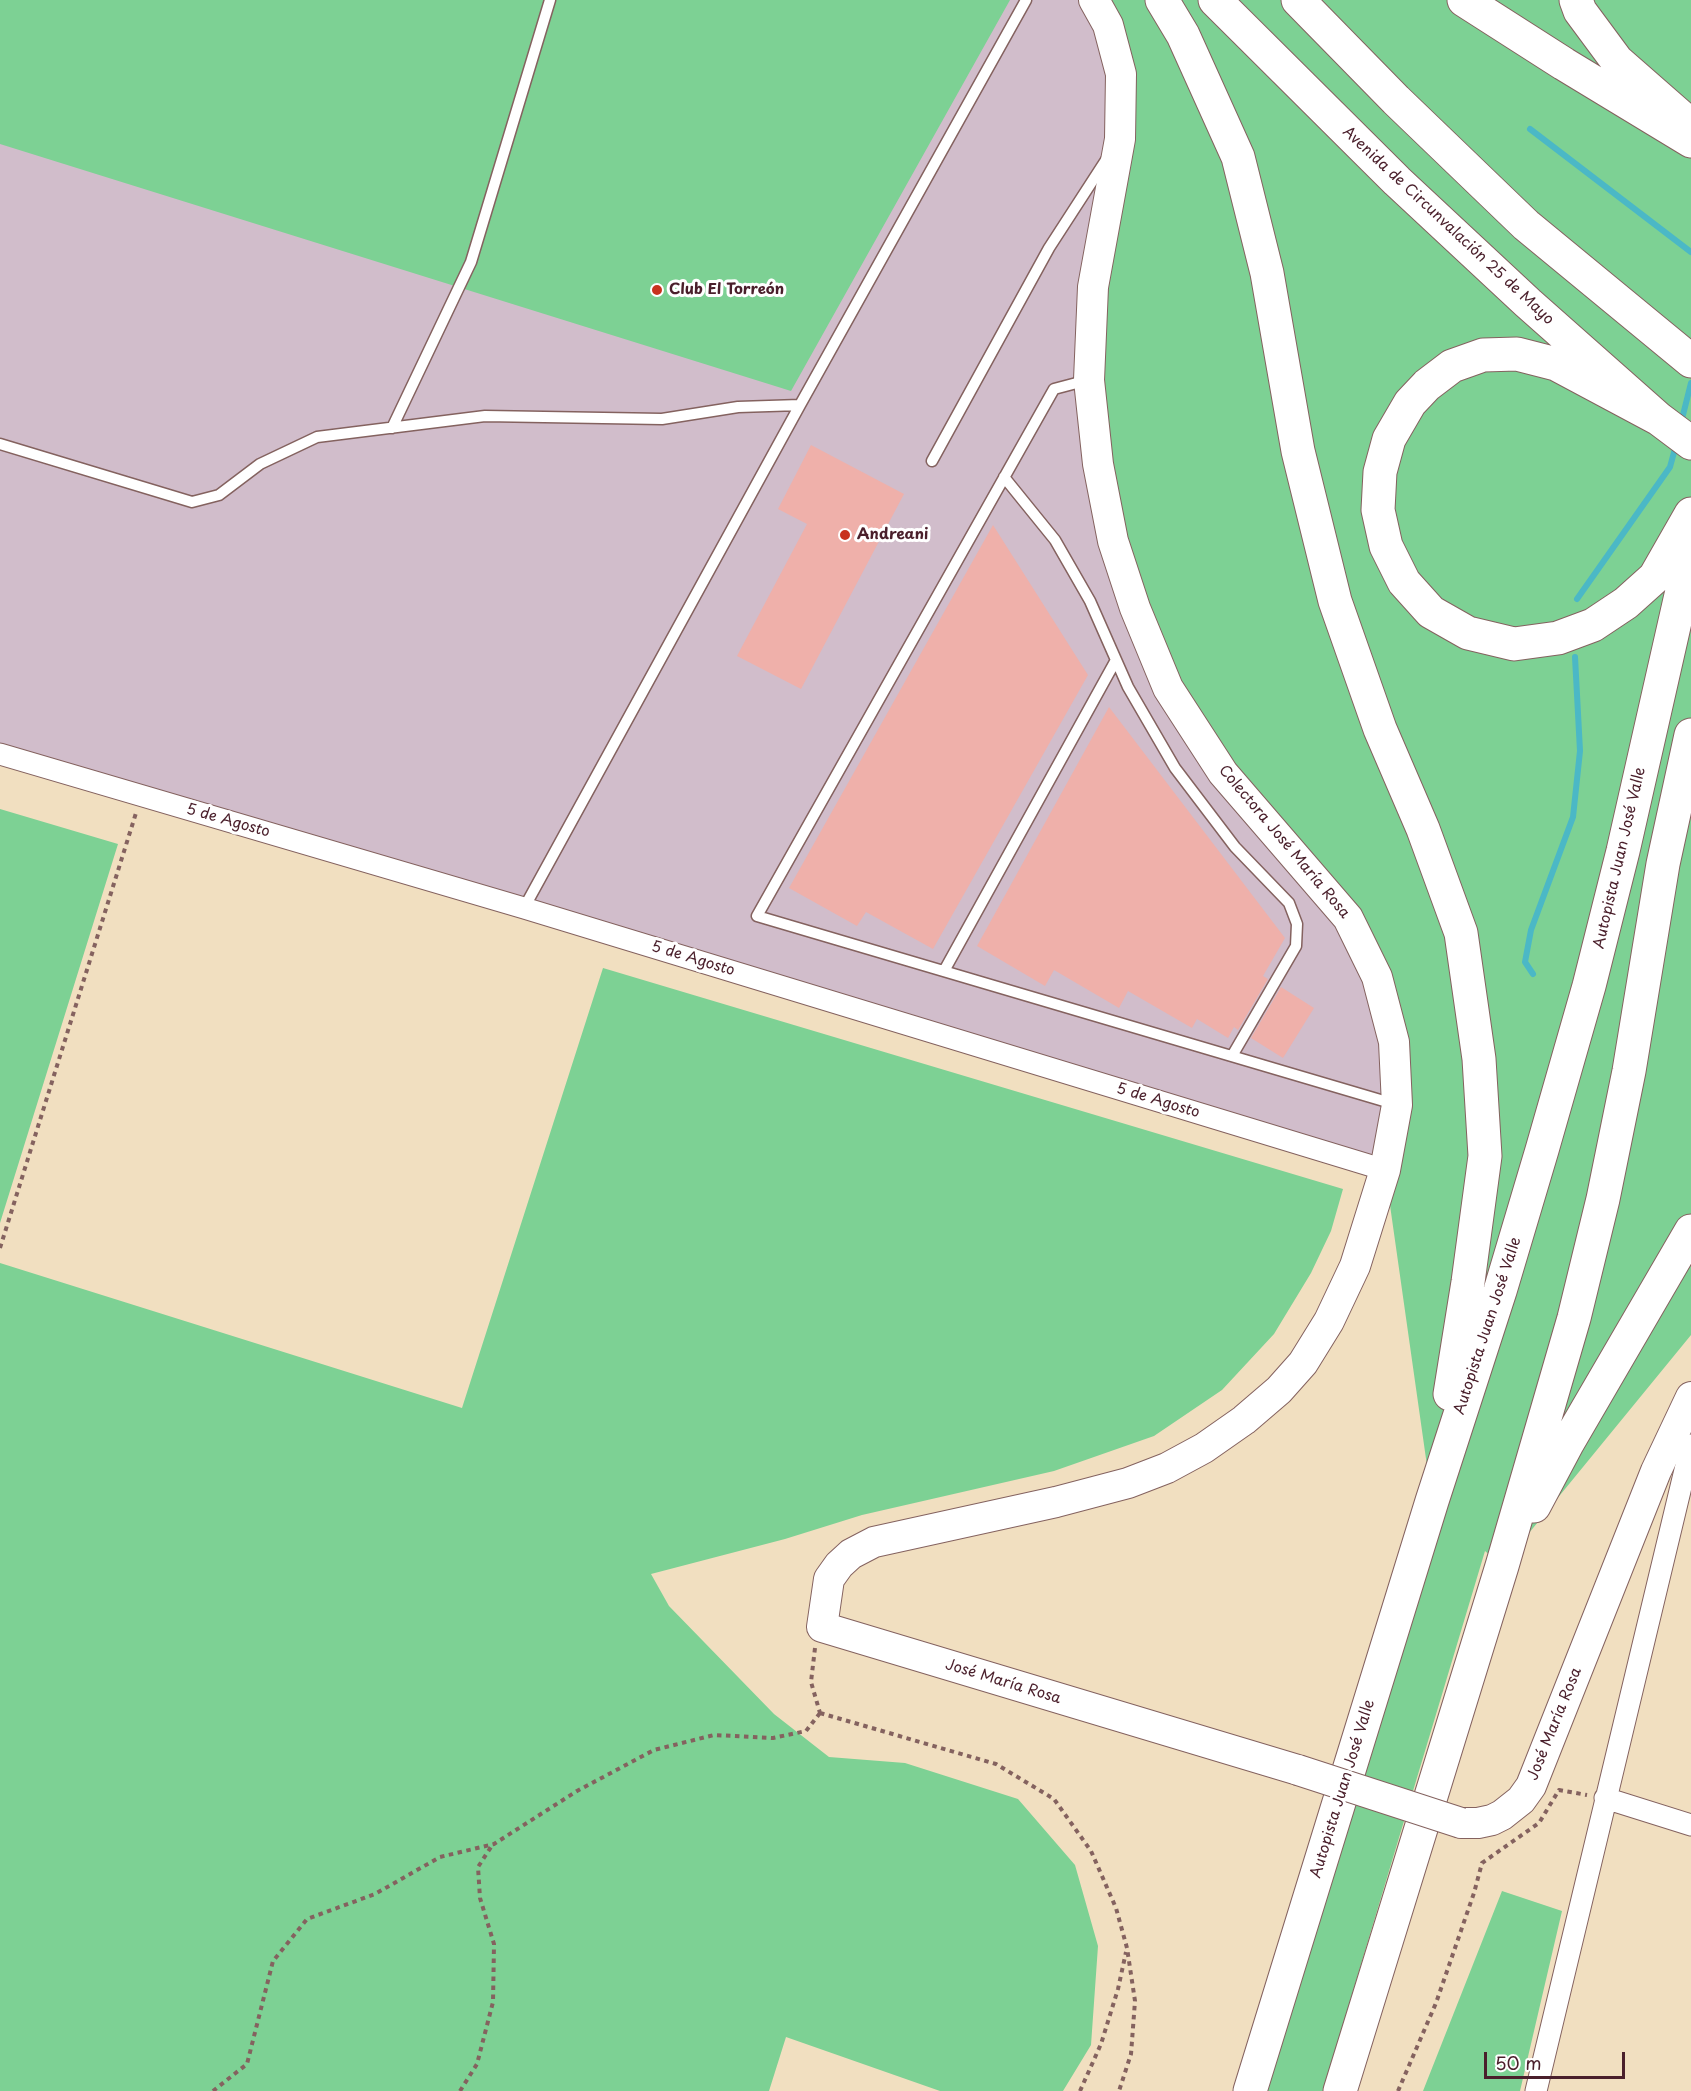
<!DOCTYPE html>
<html>
<head>
<meta charset="utf-8">
<style>
	body { margin:0 }
	#map { position:relative; width:1691px; height:2091px; overflow:hidden; background:#f1dfc0; font-family:"Playpen Sans",sans-serif }
	canvas { display:block }
	.scale { position:absolute; left:1484px; top:2052px; width:141px; height:27px; box-sizing:border-box; border:3px solid #4a1f2b; border-top:0; padding-left:8px; font-size:18px; line-height:21px; white-space:nowrap; color:#4a1f2b; -webkit-text-stroke:4px #fff; paint-order:stroke }
</style>
</head>
<body>
<div id="map">
<canvas width="1691" height="2091"></canvas>
<div class="scale">50 m</div>
</div>
<script>
const c = document.querySelector('canvas').getContext('2d');
c.lineJoin = 'round';
function paint(path, color) {
  c.fillStyle = color;
  c.fill(path, 'evenodd');
}
function toPath(rows) {
  const path = new Path2D();
  for (const r of rows) {
    path.moveTo(r[0], r[1]);
    for (let i = 2; i < r.length; i += 2) path.lineTo(r[i], r[i + 1]);
  }
  return path;
}
function trace(path, color, width, dash) {
  c.strokeStyle = color;
  c.lineWidth = width;
  c.lineCap = dash ? 'butt' : 'round';
  c.setLineDash(dash || []);
  c.stroke(path);
}
function label(font, color, halo, rows, align = 'center') {
  c.font = font + ' "Playpen Sans",sans-serif';
  c.lineWidth = 6;
  c.setLineDash([]);
  c.textBaseline = 'middle';
  c.strokeStyle = halo;
  c.fillStyle = color;
  for (const [text, x, y, turn = 0] of rows) {
    c.save();
    c.translate(x, y);
    c.rotate((+turn || 0) * Math.PI / 180);
    c.textAlign = isNaN(turn) ? turn : align;
    if (halo) c.strokeText(text, 0, 0);
    c.fillText(text, 0, 0);
    c.restore();
  }
}
paint(toPath([
	[0,0,1094,0,1377,977,1385,1170,0,754]
]), '#d1bdcb');
paint(toPath([
	[0,0,1010,0,791,391,0,144],
	[1094,0,1691,0,1691,1335,1502,1566,1485,1551,1323,2091,1266,2091,1432,1501,1385,1170,1377,977,1223,773,1135,608,1089,380,1120,139],
	[0,809,118,844,0,1223],
	[603,968,1343,1189,1331,1231,1311,1273,1274,1334,1222,1390,1154,1436,1054,1471,862,1515,785,1539,651,1574,669,1606,774,1714,829,1757,905,1763,1018,1799,1075,1865,1098,1946,1091,2045,1063,2091,940,2091,786,2037,769,2091,0,2091,0,1263,462,1408],
	[1502,1891,1562,1911,1520,2091,1423,2091]
]), '#7dd194');
trace(toPath([
	[1530,129,1691,252],
	[1681,423,1691,383],
	[1577,599,1670,467,1676,445],
	[1533,974,1525,962,1531,930,1573,817,1580,751,1575,657]
]), '#4bb8c6', 6);
paint(toPath([
	[811,445,904,494,801,689,737,656,807,524,778,509],
	[993,525,1088,675,933,949,866,912,857,926,789,888],
	[1109,707,1285,938,1263,976,1268,979,1238,1030,1234,1027,1228,1038,1197,1019,1192,1028,1128,991,1119,1008,1054,970,1045,986,977,946],
	[1281,987,1314,1008,1283,1058,1251,1038]
]), '#efb0aa');
const lane = toPath([
	[1088,380,1054,389,757,916,1394,1104],
	[392,428,471,262,550,0],
	[0,444,192,502,219,495,260,464,317,437,485,416,662,419,738,407,800,405],
	[932,461,1049,248,1106,160],
	[1004,477,1055,540,1090,601,1128,687,1175,768,1235,847,1289,903,1297,924,1296,946,1232,1056],
	[524,908,800,405,1026,0],
	[944,971,1116,660]
]);
const street = toPath([
	[0,754,524,908,1385,1170],
	[1605,1798,1691,1825],
	[1536,2091,1691,1445]
]);
const secondary = toPath([
	[1094,0,1108,25,1121,74,1120,139,1093,287,1089,380,1098,464,1113,541,1135,608,1168,688,1223,773,1348,918,1377,977,1394,1042,1397,1105,1385,1170,1355,1266,1329,1321,1303,1363,1279,1390,1244,1420,1204,1448,1167,1468,1128,1483,1056,1502,874,1542,851,1554,839,1565,829,1579,822,1627,1298,1770],
	[1461,1823,1478,1823,1492,1820,1502,1815,1521,1800,1531,1786,1656,1471,1691,1397]
]);
const highway = toPath([
	[1162,0,1183,35,1238,157,1267,273,1298,451,1335,601,1380,729,1423,829,1461,933,1479,1059,1485,1156,1468,1282,1450,1394],
	[1215,0,1397,181,1528,303,1659,419,1691,443],
	[1298,0,1396,100,1526,225,1691,361],
	[1464,0,1564,64,1691,141],
	[1576,0,1580,11,1617,61,1681,117],
	[1659,419,1556,364,1517,354,1483,355,1452,366,1427,385,1410,403,1389,439,1380,472,1378,510,1386,546,1404,582,1431,612,1468,633,1514,644,1558,638,1593,625,1626,603,1655,577,1691,514],
	[1534,1506,1567,1444,1691,1231],
	[1250,2091,1432,1501,1500,1291,1542,1150,1589,986,1623,851,1691,551],
	[1340,2091,1502,1566,1574,1318,1603,1199,1629,1071,1663,864,1691,735]
]);
trace(lane, '#84625f', 13);
trace(street, '#84625f', 23);
trace(secondary, '#84625f', 32);
trace(highway, '#84625f', 35);
trace(toPath([
	[0,1248,136,813],
	[815,1648,811,1682,820,1713],
	[820,1713,996,1764,1054,1799,1091,1851,1116,1908,1127,1948,1135,2001,1131,2054,1119,2091],
	[213,2091,247,2064,273,1961,307,1919,375,1894,440,1857,494,1844,577,1791,654,1750,714,1735,773,1738,806,1731,820,1713],
	[460,2091,477,2064,493,2002,494,1944,480,1898,478,1867,493,1844],
	[1080,2091,1101,2044,1118,1989,1126,1952],
	[1398,2091,1436,2003,1474,1893,1482,1863,1539,1823,1559,1790,1587,1795]
]), '#84625f', 4, [4.5, 4.5]);
trace(lane, '#fff', 10);
trace(street, '#fff', 21);
trace(secondary, '#fff', 30);
trace(highway, '#fff', 33);
const secondaryBridge = toPath([
	[1298,1770,1461,1823]
]);
trace(secondaryBridge, '#84625f', 32, []);
trace(secondaryBridge, '#fff', 30);
for (const [x, y, r, color] of [
	[657,290,6,"#c8321e"],
	[845,535,6,"#c8321e"]
]) {
  const dot = new Path2D();
  dot.arc(x, y, r, 0, 2 * Math.PI);
  c.fillStyle = color;
  c.fill(dot);
  trace(dot, '#fff', 2);
}
label('15px', '#4a1f2b', '#fff', [
	["Avenida de Circunvalación 25 de Mayo",1448,226,43],
	["5 de Agosto",228,821,16],
	["Colectora José María Rosa",1284,842,50],
	["Autopista Juan José Valle",1620,858,-77],
	["5 de Agosto",693,959,17],
	["5 de Agosto",1158,1101,17],
	["Autopista Juan José Valle",1488,1326,-72],
	["José María Rosa",1003,1682,17],
	["José María Rosa",1555,1724,-68],
	["Autopista Juan José Valle",1343,1789,-73]
]);
label('bold 15px', '#4a1f2b', '#fff', [
	["Club El Torreón",669,290],
	["Andreani",857,535]
], 'left');
</script>
</body>
</html>
